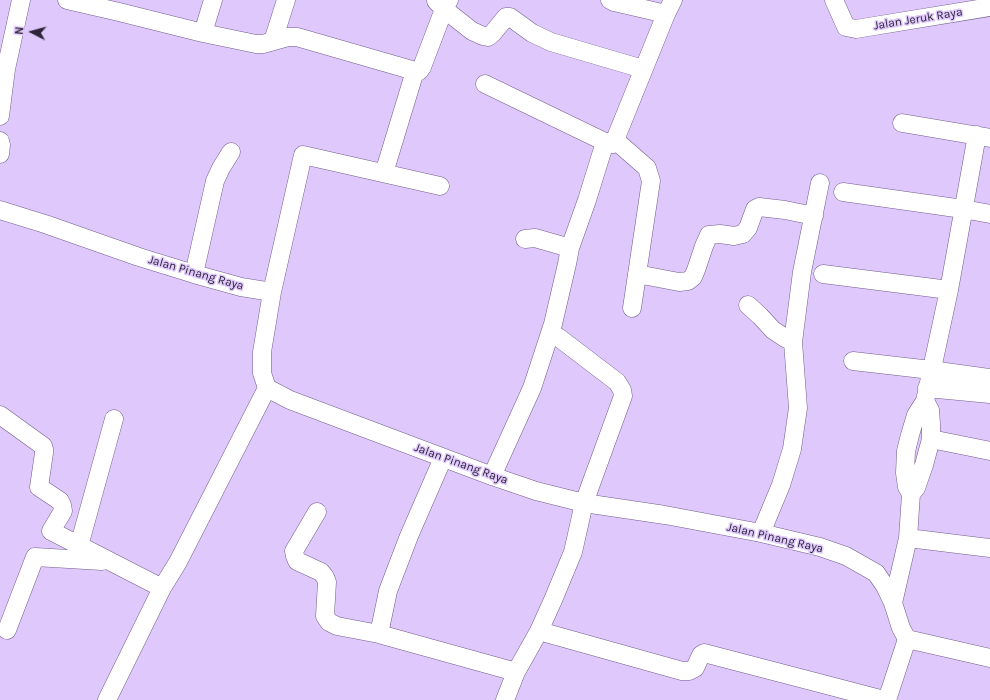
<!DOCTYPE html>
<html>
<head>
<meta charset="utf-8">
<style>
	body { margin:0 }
	#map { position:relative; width:990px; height:700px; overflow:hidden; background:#dfc8fc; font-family:Karla,sans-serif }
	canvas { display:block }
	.north { position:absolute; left:12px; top:12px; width:40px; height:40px; -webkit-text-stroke:3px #dfc8fc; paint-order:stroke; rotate:276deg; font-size:11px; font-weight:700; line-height:16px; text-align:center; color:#2e2538 }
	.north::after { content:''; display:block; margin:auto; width:14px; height:18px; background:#2e2538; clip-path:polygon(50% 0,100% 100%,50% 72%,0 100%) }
</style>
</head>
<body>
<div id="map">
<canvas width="990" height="700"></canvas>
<div class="north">N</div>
</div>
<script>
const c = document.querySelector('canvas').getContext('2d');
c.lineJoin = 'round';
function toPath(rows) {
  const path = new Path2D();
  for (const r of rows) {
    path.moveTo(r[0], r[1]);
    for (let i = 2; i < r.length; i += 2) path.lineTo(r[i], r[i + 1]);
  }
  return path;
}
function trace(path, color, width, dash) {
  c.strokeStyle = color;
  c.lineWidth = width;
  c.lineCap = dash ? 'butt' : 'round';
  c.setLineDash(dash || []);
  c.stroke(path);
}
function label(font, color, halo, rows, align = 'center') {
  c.font = font + ' Karla,sans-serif';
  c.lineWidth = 3;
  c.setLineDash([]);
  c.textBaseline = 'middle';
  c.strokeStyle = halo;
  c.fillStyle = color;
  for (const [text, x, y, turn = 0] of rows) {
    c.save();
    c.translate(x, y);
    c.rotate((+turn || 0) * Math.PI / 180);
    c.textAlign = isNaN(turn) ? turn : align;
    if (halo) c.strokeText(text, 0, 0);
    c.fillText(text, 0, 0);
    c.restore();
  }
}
const minor = toPath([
	[67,0,119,12,203,33,256,44,263,44,288,37,297,37,415,71,419,71,422,67,444,9,449,0],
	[610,0,614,2,666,14],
	[834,0,846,27,856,29,990,7],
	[436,1,444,9,472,31,483,36,488,37,492,34,506,17,510,17,532,33,551,42,643,69],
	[203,33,213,0],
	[273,41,286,0],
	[485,84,605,142,612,144,615,140,666,14,673,0],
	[0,116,6,69,21,0],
	[902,123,990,138],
	[615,140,647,168,651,181,632,308],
	[0,141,1,145,0,154],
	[384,173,415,71],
	[843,192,963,209,990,214],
	[0,210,45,224,139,257,194,274,241,287,272,292,262,352,262,373,267,388,290,400,492,476,536,491,584,503,665,515,761,533,820,547,846,556,876,573,885,586,893,603,901,628,907,639,990,658],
	[570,248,587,200,605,142],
	[194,274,215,181,221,168,231,152],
	[637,274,679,282,688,281,693,277,696,270,704,246,709,235,720,234,734,236,743,234,748,228,755,209,759,207,785,210,814,216],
	[823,274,949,290],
	[272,292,303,155,440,186],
	[748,305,760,316,773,330,785,338,793,342],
	[853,361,931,370,990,378],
	[927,388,990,394],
	[0,415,43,446,44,449,44,453,39,487,60,501,62,505,63,511,51,531,162,588],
	[931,439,990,451],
	[492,476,532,388,553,324,567,264,570,248,535,238,525,239],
	[911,494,916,488,924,465,931,439,931,424,930,410,925,401],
	[317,512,294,551,295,556,297,561,321,572,325,577,327,582,325,616,329,622,337,626,379,634,516,672],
	[761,533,781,485,792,449,798,408,793,342,802,272,820,183],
	[908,538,990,548],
	[79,546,114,419],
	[893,603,908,538,911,494,907,487,905,473,906,451,910,435,916,415,925,401,949,290,977,135],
	[7,630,35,557,102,561],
	[539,631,682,671,689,671,695,668,701,655,704,653,884,700],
	[379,634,388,591,409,536,443,458],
	[107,700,162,588,178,562,267,388],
	[505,700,516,672,539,631,553,600,573,552,584,503,623,396,622,390,617,382,558,337,550,333],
	[887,700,907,639]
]);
trace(minor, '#735d8b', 19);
trace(minor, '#fff', 18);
label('12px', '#2e2538', '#dfc8fc', [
	["Jalan Jeruk Raya",918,19,-9],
	["Jalan Pinang Raya",196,273,16],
	["Jalan Pinang Raya",461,464,20],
	["Jalan Pinang Raya",775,538,13]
]);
</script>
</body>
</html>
